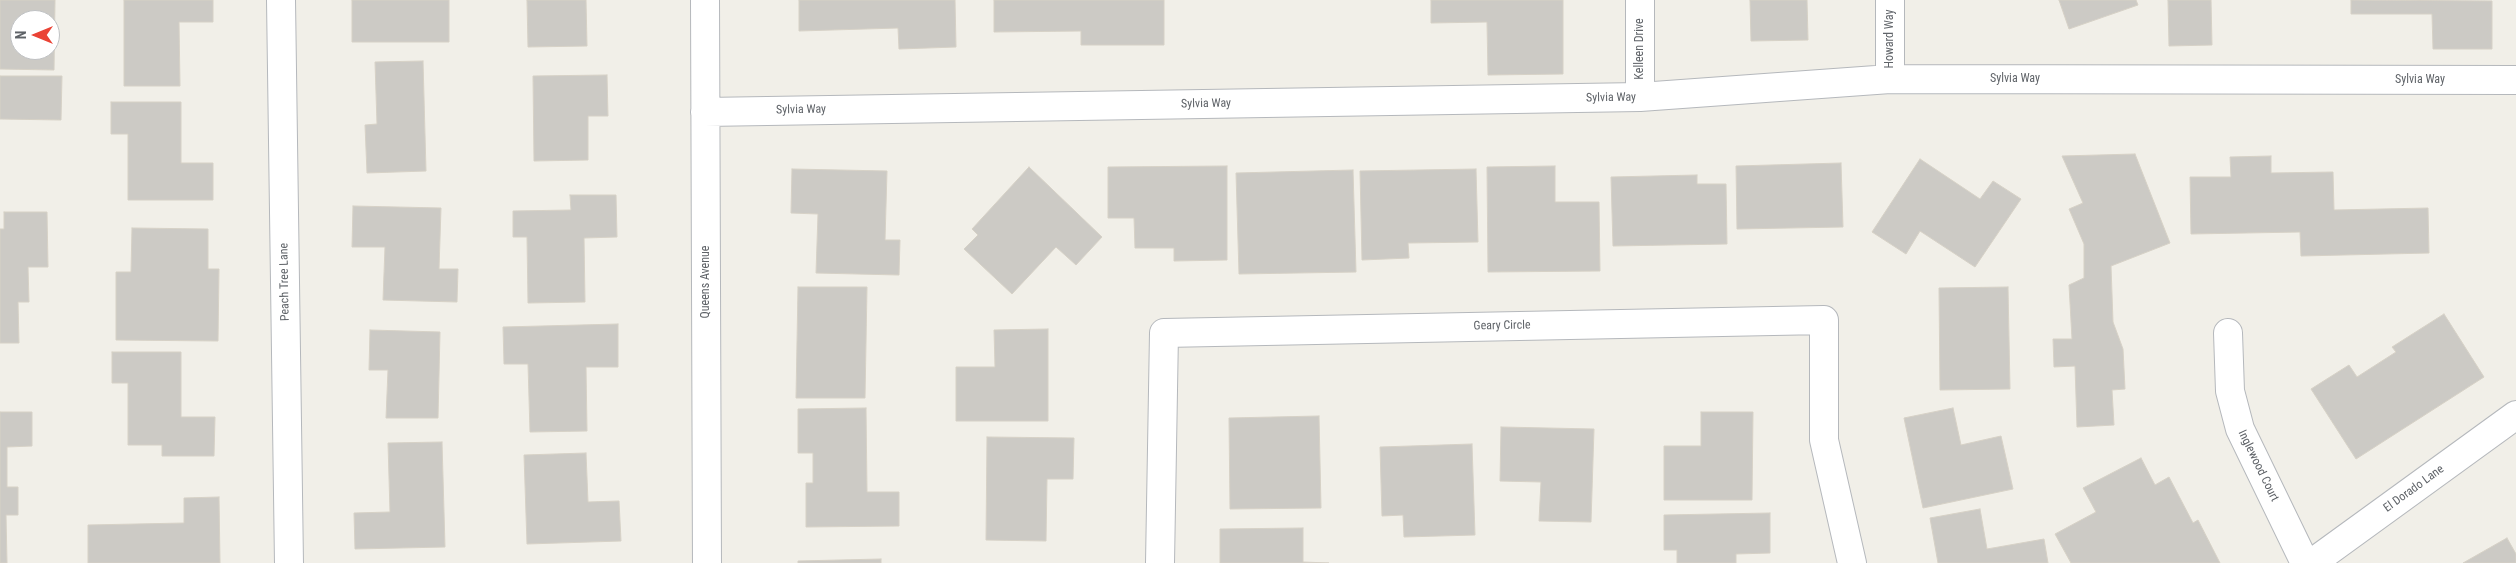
<!DOCTYPE html>
<html>
<head>
<meta charset="utf-8">
<style>
	body { margin:0 }
	#map { position:relative; width:2516px; height:563px; overflow:hidden; background:#f1efe8; font-family:"Roboto Condensed",sans-serif }
	canvas { display:block }
	.north { position:absolute; left:10px; top:10px; width:50px; height:50px; box-sizing:border-box; background:#fff; border:1px solid #bfc1c3; border-radius:50%; rotate:270deg; font-size:14px; font-weight:700; line-height:20px; text-align:center; color:#5f6368 }
	.north::after { content:''; display:block; margin:auto; width:18px; height:22px; background:#ea4335; clip-path:polygon(50% 0,100% 100%,50% 72%,0 100%) }
</style>
</head>
<body>
<div id="map">
<canvas width="2516" height="563"></canvas>
<div class="north">N</div>
</div>
<script>
const c = document.querySelector('canvas').getContext('2d');
c.lineJoin = 'round';
function paint(path, color) {
  c.fillStyle = color;
  c.fill(path, 'evenodd');
}
function toPath(rows) {
  const path = new Path2D();
  for (const r of rows) {
    path.moveTo(r[0], r[1]);
    for (let i = 2; i < r.length; i += 2) path.lineTo(r[i], r[i + 1]);
  }
  return path;
}
function trace(path, color, width, dash) {
  c.strokeStyle = color;
  c.lineWidth = width;
  c.lineCap = dash ? 'butt' : 'round';
  c.setLineDash(dash || []);
  c.stroke(path);
}
function label(font, color, halo, rows, align = 'center') {
  c.font = font + ' "Roboto Condensed",sans-serif';
  c.lineWidth = 5;
  c.setLineDash([]);
  c.textBaseline = 'middle';
  c.strokeStyle = halo;
  c.fillStyle = color;
  for (const [text, x, y, turn = 0] of rows) {
    c.save();
    c.translate(x, y);
    c.rotate((+turn || 0) * Math.PI / 180);
    c.textAlign = isNaN(turn) ? turn : align;
    if (halo) c.strokeText(text, 0, 0);
    c.fillText(text, 0, 0);
    c.restore();
  }
}
const building = toPath([
	[0,0,55,0,54,70,0,69,0,0],
	[20,20,50,20,50,50,20,50,20,20],
	[124,0,213,0,213,22,179,22,180,86,124,86,124,0],
	[352,0,449,0,449,42,352,42,352,0],
	[527,0,586,0,587,46,528,47,527,0],
	[799,0,955,0,956,47,899,49,898,28,799,31,799,0],
	[994,0,1164,0,1164,45,1081,45,1081,31,994,32,994,0],
	[1431,0,1563,0,1563,74,1488,75,1487,22,1431,23,1431,0],
	[1750,0,1807,0,1808,40,1751,41,1750,0],
	[2059,0,2136,0,2138,5,2069,29,2059,0],
	[2168,0,2211,0,2212,45,2169,46,2168,0],
	[2351,0,2492,1,2492,49,2433,49,2432,14,2351,14,2351,0],
	[423,61,426,171,367,173,365,125,377,124,375,62,423,61],
	[607,75,608,116,588,116,588,160,534,161,533,76,607,75],
	[0,76,62,76,61,120,0,119,0,76],
	[111,102,181,102,181,163,213,163,213,200,128,200,128,134,111,134,111,102],
	[2135,154,2170,243,2111,266,2113,322,2123,349,2125,389,2112,390,2114,425,2077,427,2075,366,2054,367,2053,339,2072,339,2069,285,2084,278,2084,244,2069,209,2083,203,2062,156,2135,154],
	[2271,156,2271,173,2333,172,2334,210,2428,208,2429,253,2301,256,2300,232,2191,234,2190,177,2231,177,2230,157,2271,156],
	[1920,159,1980,199,1993,181,2021,199,1975,267,1920,231,1906,254,1872,232,1920,159],
	[1841,163,1843,227,1737,229,1736,166,1841,163],
	[1227,166,1227,260,1174,261,1174,248,1135,248,1134,218,1108,218,1108,167,1227,166],
	[1555,166,1555,202,1599,202,1600,271,1488,272,1487,167,1555,166],
	[1029,167,1102,237,1076,265,1056,247,1012,294,964,249,978,235,972,229,1029,167],
	[792,169,887,171,885,240,900,240,899,275,816,273,818,214,791,213,792,169],
	[1476,169,1478,242,1408,243,1409,258,1362,260,1360,171,1476,169],
	[1353,170,1356,272,1239,274,1236,173,1353,170],
	[1697,175,1697,184,1726,184,1727,244,1613,246,1611,177,1697,175],
	[570,195,616,195,617,237,584,238,585,302,528,303,527,237,513,237,513,211,571,210,570,195],
	[353,206,441,208,439,269,458,269,457,302,383,300,385,247,352,247,353,206],
	[4,212,47,212,48,267,28,267,29,302,18,302,19,343,0,343,0,229,4,229,4,212],
	[132,228,208,229,208,269,219,269,218,341,116,340,116,272,131,272,132,228],
	[798,287,867,287,865,398,796,398,798,287],
	[2008,287,2010,389,1940,390,1939,288,2008,287],
	[2444,314,2484,377,2356,459,2311,389,2349,365,2357,377,2396,352,2392,347,2444,314],
	[618,324,618,367,586,367,587,431,530,432,528,364,504,364,503,327,618,324],
	[1048,329,1048,421,956,421,956,367,995,367,994,330,1048,329],
	[370,330,440,332,438,418,386,418,388,370,369,370,370,330],
	[112,352,181,352,181,417,215,417,214,456,162,456,162,445,128,445,128,383,112,383,112,352],
	[866,408,867,492,899,492,899,526,806,527,806,483,813,483,813,453,798,453,798,409,866,408],
	[1953,408,1961,445,2001,436,2013,489,1923,508,1904,418,1953,408],
	[0,412,32,412,32,446,7,447,7,487,18,487,18,515,6,515,7,563,0,563,0,412],
	[1701,412,1753,412,1752,500,1664,500,1664,446,1701,446,1701,412],
	[1319,416,1321,508,1230,509,1229,418,1319,416],
	[1501,427,1594,429,1591,522,1539,521,1541,482,1500,481,1501,427],
	[987,437,1074,438,1073,479,1047,479,1046,541,986,540,987,437],
	[442,442,445,547,355,549,354,513,390,512,388,443,442,442],
	[1472,444,1475,535,1404,537,1403,515,1382,516,1380,447,1472,444],
	[586,453,588,502,619,501,621,541,527,544,524,455,586,453],
	[2141,458,2155,485,2169,477,2193,523,2198,520,2220,563,2071,563,2055,534,2096,512,2083,488,2141,458],
	[219,497,220,563,88,563,88,525,184,523,184,498,219,497],
	[1980,509,1987,549,2044,539,2048,563,1938,563,1930,518,1980,509],
	[1770,513,1770,553,1736,554,1736,563,1677,563,1677,550,1664,550,1664,515,1770,513],
	[1303,528,1303,562,1329,563,1220,563,1220,529,1303,528],
	[2507,538,2516,554,2516,563,2463,563,2507,538],
	[881,559,881,563,798,563,798,561,881,559]
]);
paint(building, '#cccac5');
trace(building, '#d6d1c6', 1);
const minor = toPath([
	[281,0,289,563],
	[705,0,707,563],
	[1640,0,1640,97],
	[1890,79,1890,0],
	[705,112,1640,97,1890,79,2516,80],
	[2228,333,2230,391,2240,429,2305,563],
	[1160,563,1164,333,1824,320,1824,440,1852,563],
	[2312,563,2516,415]
]);
trace(minor, '#b5b8bc', 30);
trace(minor, '#fff', 28);
label('12px', '#5f6368', '#fff', [
	["Howard Way",1890,39,-90],
	["Kelleen Drive",1640,49,-90],
	["Sylvia Way",2015,79],
	["Sylvia Way",2420,80],
	["Sylvia Way",1611,98,-1],
	["Sylvia Way",1206,104,-1],
	["Sylvia Way",801,110,-1],
	["Peach Tree Lane",285,282,-91],
	["Queens Avenue",706,282,-90],
	["Geary Circle",1502,326,-1],
	["Inglewood Court",2258,466,64],
	["El Dorado Lane",2414,489,-36]
]);
</script>
</body>
</html>
